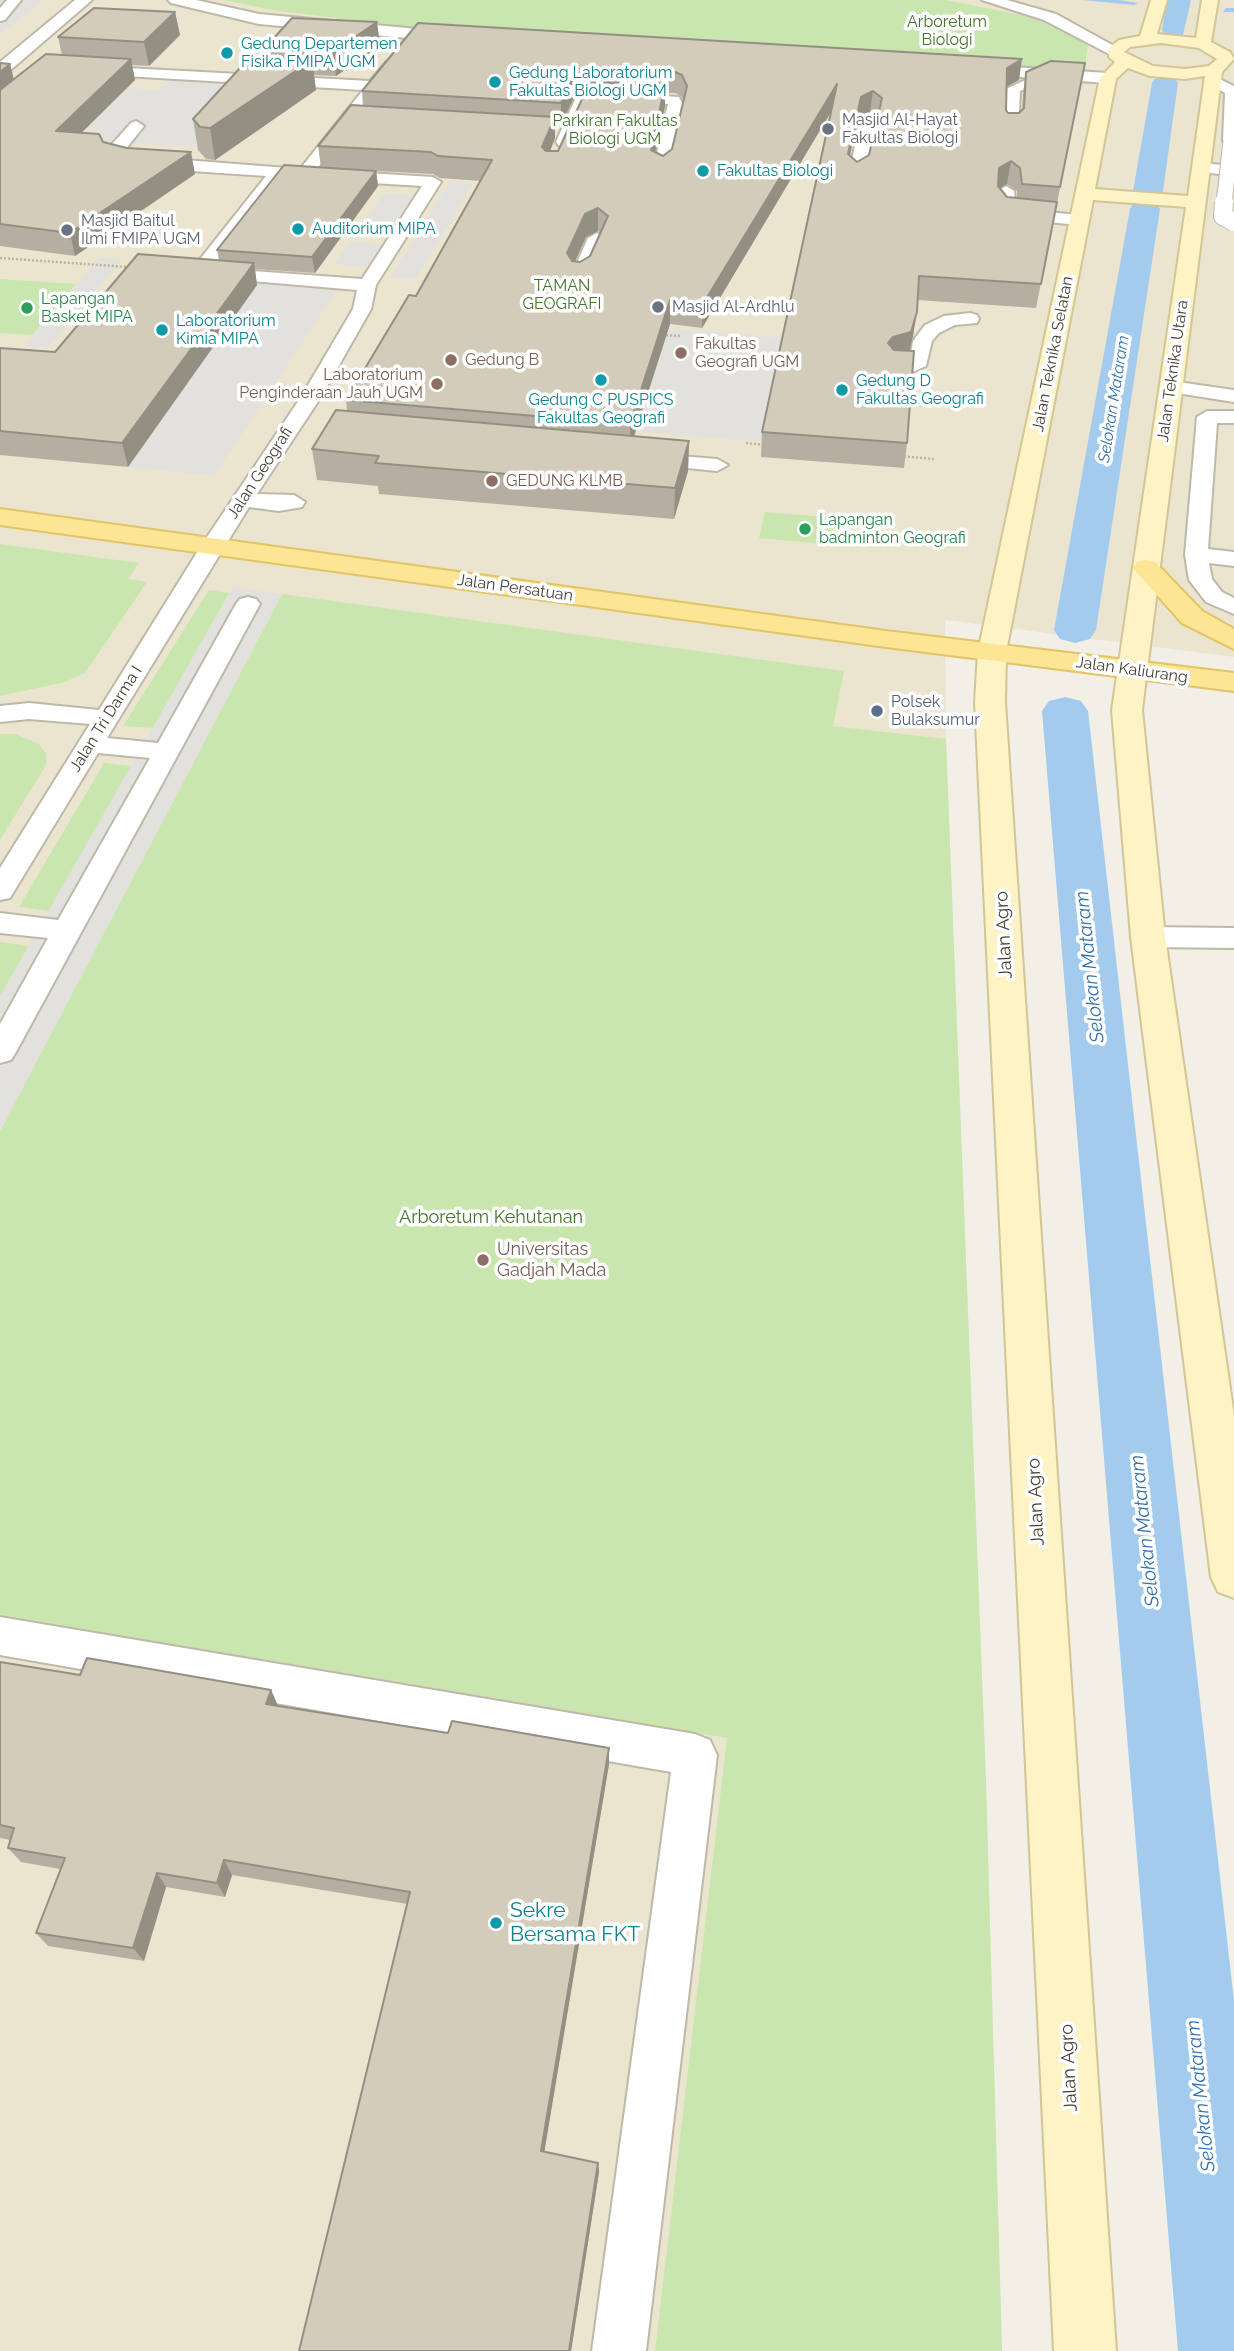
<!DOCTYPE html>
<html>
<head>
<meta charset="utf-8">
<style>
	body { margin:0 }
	canvas { display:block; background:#f2efe6 }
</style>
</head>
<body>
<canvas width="1234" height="2351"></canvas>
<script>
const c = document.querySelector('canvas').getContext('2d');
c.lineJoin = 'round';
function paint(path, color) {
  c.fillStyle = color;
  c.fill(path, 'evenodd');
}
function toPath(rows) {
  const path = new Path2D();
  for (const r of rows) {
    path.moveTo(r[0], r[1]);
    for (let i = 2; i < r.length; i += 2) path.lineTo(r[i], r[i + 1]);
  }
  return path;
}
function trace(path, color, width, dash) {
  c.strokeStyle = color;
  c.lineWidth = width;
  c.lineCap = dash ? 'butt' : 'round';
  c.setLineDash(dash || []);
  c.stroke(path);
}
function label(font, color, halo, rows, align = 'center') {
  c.font = font + ' Raleway,sans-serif';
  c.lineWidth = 7;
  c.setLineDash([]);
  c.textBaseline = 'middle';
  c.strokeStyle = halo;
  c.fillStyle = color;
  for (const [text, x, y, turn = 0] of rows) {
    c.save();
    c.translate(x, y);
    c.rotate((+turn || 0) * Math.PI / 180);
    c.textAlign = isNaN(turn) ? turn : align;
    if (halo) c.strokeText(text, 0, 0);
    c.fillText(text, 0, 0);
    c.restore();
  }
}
paint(toPath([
	[0,0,1234,0,1234,657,945,620,946,739,986,1782,1002,2351,0,2351]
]), '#ebe5d0');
paint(toPath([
	[223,0,946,0,1026,16,1059,28,1088,44,1085,70,422,29,272,10],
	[0,279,76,284,32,335,0,333],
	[765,512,850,519,846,546,759,538],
	[0,544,139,563,128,579,147,582,85,673,65,682,0,696],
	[209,590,229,593,153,728,123,726],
	[282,594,844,671,833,726,946,739,986,1782,1002,2351,655,2351,727,1738,0,1615,0,1131],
	[0,734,15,734,39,744,46,754,46,765,0,840],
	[104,763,132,766,49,911,19,907],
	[0,942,29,946,0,996]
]), '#cae6af');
paint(toPath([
	[0,0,44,0,0,34],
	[171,79,258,84,202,147,83,141,94,129,86,128,127,88,160,90],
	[449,182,473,184,416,279,390,278],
	[384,193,413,195,389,233,358,231],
	[350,242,382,244,367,267,334,264],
	[99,258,122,260,47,348,24,346],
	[260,281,339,287,214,476,128,467],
	[669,328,786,338,764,442,636,431],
	[233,587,282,594,0,1131,0,996]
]), '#e3e1de');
paint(toPath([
	[1082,0,1119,0,1138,3,1134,5,1082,0],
	[1226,8,1234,8,1234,12,1223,12,1226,8]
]), '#a3cbee');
paint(toPath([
	[1167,0,1191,0,1183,35,1174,37,1165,35,1162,30,1167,0],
	[1165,75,1174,77,1178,83,1163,191,1158,197,1148,200,1138,197,1133,191,1152,83,1156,77,1165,75],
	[1145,200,1156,203,1160,209,1096,630,1090,639,1075,643,1060,639,1054,630,1130,209,1134,203,1145,200],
	[1065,697,1081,701,1088,711,1234,2001,1234,2351,1178,2351,1042,711,1049,701,1065,697]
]), '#a3cbee');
const service = toPath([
	[7,0,21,0,5,20,0,21,0,8,7,0],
	[391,61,398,65,316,170,433,177,441,182,376,285,371,309,321,397,257,494,294,495,305,502,302,507,279,511,249,507,107,738,158,743,236,604,240,599,248,597,256,599,260,604,16,1052,11,1060,0,1063,0,1024,48,938,0,933,0,913,58,920,150,758,98,753,10,898,0,900,0,868,90,724,29,719,0,722,0,706,29,703,99,710,201,546,301,397,353,309,357,290,193,276,190,272,193,268,266,176,132,167,108,161,105,152,131,123,136,121,144,126,121,155,300,169,363,90,90,74,83,70,90,66,370,81,386,62,391,61],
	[282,177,304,179,422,186,362,279,212,268,282,177],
	[1047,70,1054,74,1052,77,1020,91,1018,129,1015,132,1005,132,1006,89,1047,70],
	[1211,75,1234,86,1234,145,1223,141,1225,93,1206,82,1204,79,1211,75],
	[584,91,679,97,684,107,667,174,661,176,653,171,668,104,589,100,572,142,564,147,558,145,556,142,577,95,584,91],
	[869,114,877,119,864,177,856,182,848,177,861,119,869,114],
	[1201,163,1234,166,1234,176,1195,171,1195,165,1201,163],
	[1006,186,1014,191,1016,209,1079,215,1088,220,1079,225,1005,218,997,209,998,191,1006,186],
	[597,233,606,238,588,278,579,283,573,282,570,278,588,238,597,233],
	[970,313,977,315,979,319,977,323,955,325,939,333,932,341,926,366,908,374,891,372,888,368,891,364,910,359,913,341,925,325,944,316,970,313],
	[1171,381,1234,390,1234,402,1164,391,1161,387,1164,383,1171,381],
	[1207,411,1234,411,1234,423,1217,423,1208,549,1234,552,1234,566,1209,563,1212,579,1222,592,1234,598,1234,614,1206,602,1189,580,1185,555,1197,417,1207,411],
	[643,453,717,459,728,465,717,471,636,463,632,459,643,453],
	[1148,927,1234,928,1234,948,1148,947,1138,944,1133,937,1138,930,1148,927],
	[0,1617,695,1734,710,1740,717,1755,646,2351,592,2351,671,1772,0,1655,0,1617]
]);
const minor = toPath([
	[75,0,92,0,6,74,0,75,0,62,75,0],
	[168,0,196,0,259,14,460,33,468,38,460,43,259,24,171,3,168,0],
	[967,64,1108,73,1116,78,1108,83,961,73,959,69,967,64]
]);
const tertiary = toPath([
	[982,0,1007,0,1056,14,1123,51,1121,54,1109,54,1044,20,982,0]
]);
const secondary = toPath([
	[1151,0,1167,0,1157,34,1196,38,1202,0,1218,0,1211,42,1230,52,1234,59,1222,72,1142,710,1165,937,1234,1416,1234,1598,1218,1592,1211,1577,1131,937,1112,710,1186,207,1093,200,1006,652,1005,702,1116,2351,1054,2351,975,702,978,652,1100,78,1115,62,1109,57,1109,48,1119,40,1140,36,1151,0],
	[1161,43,1199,48,1217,59,1209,66,1185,69,1153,66,1124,52,1130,47,1161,43],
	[1128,68,1150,76,1185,79,1205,76,1188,196,1095,189,1116,79,1128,68]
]);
const primary = toPath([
	[0,509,886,631,1234,673,1234,691,886,647,0,525,0,509],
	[1146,560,1155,562,1202,611,1234,629,1234,649,1182,623,1133,568,1137,562,1146,560]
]);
trace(service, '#beb8a8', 4);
trace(minor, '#beb8a8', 4);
trace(tertiary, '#beb8a8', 4);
trace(secondary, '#d2c596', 4);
trace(primary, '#e1c465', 4);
trace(toPath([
	[0,258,128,267],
	[662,335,681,336],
	[746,443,765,445],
	[900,456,934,459]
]), '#bfb49a', 2.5, [2, 2]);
paint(service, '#fff');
paint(minor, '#fff');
paint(tertiary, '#fff');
paint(secondary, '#fdf3c5');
paint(primary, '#fce595');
const serviceBridgeFar1 = toPath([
	[1224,204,1231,141]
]);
const serviceBridge = toPath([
	[1224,202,1223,216,1234,222]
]);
trace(serviceBridgeFar1, '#beb8a8', 17, []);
trace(serviceBridge, '#beb8a8', 20, []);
trace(serviceBridgeFar1, '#fff', 15);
trace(serviceBridge, '#fff', 18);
paint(toPath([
	[175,12,180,35,149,66,132,65,135,80,81,133,195,174,75,256,0,246,0,63,10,64,14,79,62,55,58,37],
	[377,22,380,46,336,76,314,75,316,90,215,160,206,159,198,150,193,119,266,57,264,49],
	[418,23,1019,80,1006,87,1006,110,1008,113,1019,113,1022,110,1023,93,1026,72,1085,63,1036,308,917,300,913,336,909,351,907,443,904,468,761,457,762,432,831,112,702,328,670,324,634,436,689,441,688,471,674,519,379,494,378,486,317,480,312,449,347,411,346,400,416,296,481,181,440,178,433,174,376,171,378,186,315,273,255,269,257,285,128,467,0,455,0,348,55,352,219,260,217,250,321,167,318,146,363,106,362,91],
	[578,90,587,90,558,151,550,151,555,138,555,124,561,124],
	[665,93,675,93,681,96,684,101,672,149,663,156,655,152,665,106],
	[870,112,877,118,869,155,857,162,850,156,858,118],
	[1007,184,1017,191,1017,198,1007,197,1000,188],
	[598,231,601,233,590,256,580,262,575,261,586,237],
	[0,1662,80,1675,271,1690,278,1706,448,1733,609,1748,609,1764,544,2151,598,2163,599,2172,571,2351,299,2351,407,1904,232,1875,225,1897,166,1887,144,1961,48,1946,36,1933,60,1869,21,1862,8,1848,10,1840,0,1838]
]), '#b6afa1');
paint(toPath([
	[175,12,180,35,149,66,144,42],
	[377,22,380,46,336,76,333,52],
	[131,59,135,80,61,153,56,131],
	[1022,59,1019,80,1003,89,1007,68],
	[312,60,316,90,215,160,210,128],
	[10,64,15,85,0,97,0,72],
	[577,69,578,90,561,124,561,103],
	[837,84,835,105,702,328,703,304],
	[665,85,665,106,651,172,651,150],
	[873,91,870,112,858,118,845,176,848,154,861,97],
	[555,117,555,138,543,169,542,147],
	[191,152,195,174,75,256,70,233],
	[1011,161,1007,184,995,191,999,168],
	[376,171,378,186,315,273,312,257],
	[598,208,598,231,586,237,568,277,567,253,585,214],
	[254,263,257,285,128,467,122,443],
	[670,300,670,324,630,449,630,424],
	[917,312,913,336,908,357,890,361,888,343],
	[689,441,688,471,674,519,675,488],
	[271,1690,278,1706,266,1704],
	[609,1748,609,1764,543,2160,541,2151],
	[224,1860,232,1875,225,1897,217,1883],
	[157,1873,166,1887,144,1961,133,1948],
	[598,2163,599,2172,571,2351,569,2351]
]), '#948f83');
const building = toPath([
	[94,8,175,12,144,42,58,37,94,8],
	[292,18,377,22,333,52,264,49,292,18],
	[418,23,1022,59,1007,68,1006,110,1008,113,1019,113,1024,108,1026,72,1051,61,1085,63,1060,187,1022,184,1020,168,1011,161,999,168,998,186,1007,197,1057,202,1041,284,919,276,917,312,911,332,893,337,888,343,894,350,914,351,907,443,762,432,837,84,703,304,670,300,630,424,346,400,409,295,416,296,492,160,438,156,431,152,318,146,351,105,555,117,542,147,546,151,558,151,590,82,665,85,651,150,663,156,672,149,687,86,682,75,675,72,577,69,561,103,362,91,418,23],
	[873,91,882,98,869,155,857,162,848,154,861,97,873,91],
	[598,208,608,216,590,256,580,262,572,261,567,253,585,214,598,208],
	[46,54,131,59,56,131,99,134,103,142,127,148,191,152,70,233,0,224,0,90,46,54],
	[251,56,312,60,210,128,200,127,193,119,251,56],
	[0,63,10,64,0,72,0,63],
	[284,165,376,171,312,257,217,250,284,165],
	[138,254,254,263,122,443,0,431,0,348,55,352,138,254],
	[336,410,689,441,675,488,375,463,379,456,312,449,336,410],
	[87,1658,271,1690,266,1704,448,1733,452,1721,609,1748,541,2151,598,2163,569,2351,299,2351,410,1892,224,1860,217,1883,157,1873,133,1948,36,1933,65,1858,8,1848,14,1828,0,1825,0,1662,80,1675,87,1658]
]);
paint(building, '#d4ccbb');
trace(building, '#948f83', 2);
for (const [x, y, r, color] of [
	[227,53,7,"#0f9aa8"],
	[495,82,7,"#0f9aa8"],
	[828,129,7,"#6b7280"],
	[703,171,7,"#0f9aa8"],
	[298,229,7,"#0f9aa8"],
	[67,230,7,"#6b7280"],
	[658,307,7,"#6b7280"],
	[27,308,7,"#2e9e5b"],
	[162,330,7,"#0f9aa8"],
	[681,353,7,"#8d6e63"],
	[451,360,7,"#8d6e63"],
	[601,380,7,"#0f9aa8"],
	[437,384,7,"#8d6e63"],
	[842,390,7,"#0f9aa8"],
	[492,481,7,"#8d6e63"],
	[805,529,7,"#2e9e5b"],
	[877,711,7,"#5c6f8a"],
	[483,1260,7,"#8d6e63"],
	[496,1923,7,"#0f9aa8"]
]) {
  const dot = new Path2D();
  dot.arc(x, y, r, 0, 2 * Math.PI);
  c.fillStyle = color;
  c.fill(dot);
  trace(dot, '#fff', 2.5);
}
label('16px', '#41752a', '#fff', [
	["Arboretum",947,22],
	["Biologi",947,40],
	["Parkiran Fakultas",615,121],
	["Biologi UGM",615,139],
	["TAMAN",562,286],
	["GEOGRAFI",562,304]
]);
label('16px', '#0d838f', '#fff', [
	["Gedung Departemen",241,44],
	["Fisika FMIPA UGM",241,62],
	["Gedung Laboratorium",509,73],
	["Fakultas Biologi UGM",509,91],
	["Fakultas Biologi",717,171],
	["Auditorium MIPA",312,229],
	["Laboratorium",176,321],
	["Kimia MIPA",176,339],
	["Gedung D",856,381],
	["Fakultas Geografi",856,399],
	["Gedung C PUSPICS",601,400,"center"],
	["Fakultas Geografi",601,418,"center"]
], 'left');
label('16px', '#5b616d', '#fff', [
	["Masjid Al-Hayat",842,120],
	["Fakultas Biologi",842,138],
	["Masjid Baitul",81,221],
	["Ilmi FMIPA UGM",81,239],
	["Masjid Al-Ardhlu",672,307]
], 'left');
label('16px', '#27864d', '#fff', [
	["Lapangan",41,299],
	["Basket MIPA",41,317],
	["Lapangan",819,520],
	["badminton Geografi",819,538]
], 'left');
label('16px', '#785e54', '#fff', [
	["Fakultas",695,344],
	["Geografi UGM",695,362],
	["Gedung B",465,360],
	["Laboratorium",423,375,"right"],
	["Penginderaan Jauh UGM",423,393,"right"],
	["GEDUNG KLMB",506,481]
], 'left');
label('16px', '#454035', '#fff', [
	["Jalan Teknika Selatan",1053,354,-79],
	["Jalan Teknika Utara",1173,371,-82],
	["Jalan Geografi",260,473,-57],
	["Jalan Persatuan",515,588,8],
	["Jalan Kaliurang",1132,670,8],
	["Jalan Tri Darma I",106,719,-58]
]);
label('italic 16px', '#3171ae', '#fff', [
	["Selokan Mataram",1114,399,-81]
]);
label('16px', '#4e5e75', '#fff', [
	["Polsek",891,702],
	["Bulaksumur",891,720]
], 'left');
label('18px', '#454035', '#fff', [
	["Jalan Agro",1004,935,-93],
	["Jalan Agro",1036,1502,-93],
	["Jalan Agro",1069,2068,-93]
]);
label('18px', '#41752a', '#fff', [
	["Arboretum Kehutanan",491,1218]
]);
label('18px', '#785e54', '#fff', [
	["Universitas",497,1250],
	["Gadjah Mada",497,1271]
], 'left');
label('italic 19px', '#3171ae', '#fff', [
	["Selokan Mataram",1090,967,-96],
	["Selokan Mataram",1145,1531,-96],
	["Selokan Mataram",1201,2096,-96]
]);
label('21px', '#0d838f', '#fff', [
	["Sekre",510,1911],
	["Bersama FKT",510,1935]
], 'left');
</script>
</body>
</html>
